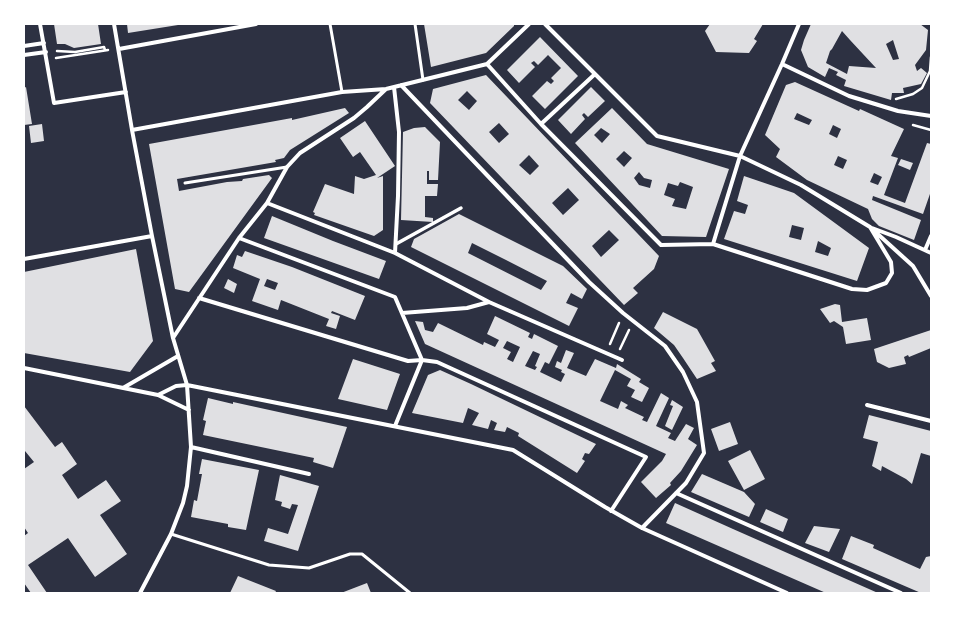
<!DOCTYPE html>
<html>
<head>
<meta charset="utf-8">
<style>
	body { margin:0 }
	#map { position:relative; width:955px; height:617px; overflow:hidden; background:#2d3142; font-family:Rubik,sans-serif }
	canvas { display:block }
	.frame { position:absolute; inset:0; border:25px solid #fff; pointer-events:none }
</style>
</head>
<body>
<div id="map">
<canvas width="955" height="617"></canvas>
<div class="frame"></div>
</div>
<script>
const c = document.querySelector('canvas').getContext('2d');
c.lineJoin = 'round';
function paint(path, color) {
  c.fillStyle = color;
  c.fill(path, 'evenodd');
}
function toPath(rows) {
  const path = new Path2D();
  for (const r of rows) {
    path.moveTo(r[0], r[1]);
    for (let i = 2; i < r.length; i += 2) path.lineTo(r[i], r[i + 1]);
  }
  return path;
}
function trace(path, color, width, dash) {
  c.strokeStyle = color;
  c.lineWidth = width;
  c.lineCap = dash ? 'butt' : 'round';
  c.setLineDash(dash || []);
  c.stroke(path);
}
paint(toPath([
	[54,24,98,24,101,44,74,48,65,44,57,44],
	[127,24,178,24,178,25,128,33],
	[424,24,514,24,514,26,486,53,431,67],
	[710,24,763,24,754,39,757,41,749,53,716,52,705,31],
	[811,24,920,24,928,30,926,50,915,65,917,71,921,68,927,73,921,84,903,88,904,93,892,93,891,100,844,86,846,80,836,75,838,72,829,68,825,77,808,67,801,50,804,40],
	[842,31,850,40,876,68,849,66,847,74,826,63,830,51,832,49],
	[893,40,899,59,893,60,886,44],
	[540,37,578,76,545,109,532,96,547,81,551,84,554,81,551,78,561,68,548,55,538,65,534,61,531,63,535,67,519,83,507,70],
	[486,75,659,256,654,269,633,288,638,293,624,305,430,103,433,89],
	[467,91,477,101,469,110,458,100],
	[499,123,509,134,499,143,489,132],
	[529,155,539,166,530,175,519,165],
	[568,188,579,200,563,215,552,203],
	[609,230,619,240,601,257,592,246],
	[795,82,859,111,860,109,904,129,891,156,898,158,884,195,905,203,927,143,931,144,931,191,923,214,873,196,872,200,921,220,914,240,879,226,872,219,868,209,807,180,776,157,780,149,765,135,786,85],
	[797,113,812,120,809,125,794,119],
	[833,125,841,129,837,138,829,134],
	[838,156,847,160,843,169,834,165],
	[874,173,882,177,878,185,870,182],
	[26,87,32,124,24,125,24,88],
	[591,87,605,101,588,117,584,113,582,115,585,119,571,134,558,120],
	[345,108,349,113,290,150,284,158,275,160,276,162,177,179,179,191,227,182,242,181,243,179,269,175,272,178,189,292,175,289,149,144,292,118,292,120],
	[612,108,647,144,729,169,706,237,662,236,575,143],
	[601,128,610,134,602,143,594,135],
	[624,151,632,158,624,167,616,159],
	[639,172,644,178,652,180,650,188,639,185,634,178],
	[680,182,693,187,686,209,672,206,675,199,664,195,668,183,678,186],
	[365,121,395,166,377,178,383,176,383,230,374,236,314,215,315,213,313,212,325,184,354,194,355,176,364,179,376,175,360,152,353,157,340,138],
	[42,124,44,141,31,143,29,126],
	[425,127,440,142,438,180,429,180,429,171,427,171,427,184,438,184,437,196,425,196,425,217,433,218,433,222,401,220,403,132,414,128],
	[901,159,913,163,910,170,898,165],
	[744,176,794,193,869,248,857,281,724,239,734,211,745,214,748,205,737,201],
	[792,225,804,228,801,240,789,237],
	[818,241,831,248,828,256,815,252],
	[459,214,563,266,587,289,582,299,571,293,566,303,578,308,569,326,411,247,414,239],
	[472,243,506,260,547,281,541,290,468,253],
	[272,216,333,241,386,261,379,279,264,238],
	[136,249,153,341,130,372,24,353,24,272],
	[245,251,292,267,365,296,355,320,332,311,331,313,340,316,336,329,326,326,329,319,281,300,278,310,252,301,260,279,233,268,237,255,242,257],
	[267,279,278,283,275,290,264,286],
	[228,279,237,284,234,293,224,288],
	[835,304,840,305,842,322,867,318,871,340,846,344,843,327,834,321,830,323,820,309],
	[663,312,697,329,715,361,711,363,716,371,697,379,683,358,674,345,654,328],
	[495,316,530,333,528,337,532,339,534,334,558,346,549,364,545,362,540,372,561,382,565,374,561,372,562,370,555,367,557,361,561,363,566,350,574,353,567,368,586,376,595,359,616,368,617,364,641,379,639,382,649,388,642,402,631,397,635,390,627,386,631,379,615,370,600,401,618,409,621,401,628,405,625,408,644,417,642,420,647,422,661,393,669,398,656,426,671,433,668,438,675,441,686,424,694,428,688,439,697,445,681,471,670,483,671,485,656,498,641,482,662,461,666,454,425,344,415,321,423,322,425,330,433,332,438,323,483,345,484,342,495,347,499,340,487,334],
	[507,341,520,347,513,362,507,359,511,352,503,348],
	[533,351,540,354,535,366,537,367,535,370,525,366],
	[931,330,931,348,909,357,908,355,904,357,906,364,889,368,877,362,874,349],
	[353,359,400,374,387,410,338,399],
	[440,370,471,384,596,444,589,454,585,453,582,459,585,461,577,473,518,436,519,433,507,427,505,432,494,430,497,423,491,420,488,429,472,425,479,413,468,408,463,423,412,413,428,375],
	[208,398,233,404,233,402,347,427,333,468,313,462,314,458,203,435,206,421,203,420],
	[672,400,683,407,672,430,665,426,673,406,670,405],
	[24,406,55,447,62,442,77,464,62,475,78,499,106,480,121,501,100,515,127,554,95,577,68,538,28,565,47,593,31,593,24,583,24,536,28,533,24,527,24,469,34,462,25,451,24,452],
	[869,415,931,431,931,456,921,453,912,484,906,479,882,466,881,471,872,466,878,442,863,438],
	[730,422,738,444,719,451,711,429],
	[750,450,765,479,744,490,728,461],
	[202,459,259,470,246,530,228,527,228,524,191,517,194,500,197,501,202,474,199,474],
	[702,474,744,492,755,504,749,517,691,492],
	[280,475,319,486,298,551,264,541,268,528,288,534,298,505,292,504,290,509,281,506,282,502,275,500],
	[675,503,733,529,878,593,826,593,666,523],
	[766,509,788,519,783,532,760,522],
	[814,526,840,529,829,552,805,543],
	[851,536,874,545,873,548,920,569,926,557,931,556,931,593,921,593,842,559],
	[238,576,276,591,275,593,230,593],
	[367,583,371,593,341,593]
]), '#e0e0e3');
trace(toPath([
	[57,51,75,52,104,47,105,50],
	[56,58,108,50],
	[896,99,913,94,922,88,930,71,931,57],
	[913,125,931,130],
	[610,344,619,323],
	[620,349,629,330]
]), '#fff', 2.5);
trace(toPath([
	[330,24,342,92],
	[415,24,423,80],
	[185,183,287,167],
	[171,534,269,565,309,568,350,554,362,554,410,593]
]), '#fff', 3);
trace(toPath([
	[396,244,461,208]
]), '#fff', 3.5);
trace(toPath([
	[40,24,54,103,126,92],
	[114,24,132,130,152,236,173,338,187,385,191,447,187,486,183,503,171,534,140,593],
	[545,24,657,136,740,156,801,185,870,227,913,266,931,296],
	[24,46,44,43],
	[119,49,256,24],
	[24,55,46,52],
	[487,64,541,124,661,245,713,244,852,289,867,290,886,283,892,273,891,262,870,227],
	[782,64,849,96,898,111,931,116],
	[401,85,589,282,623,313,665,346,683,372,697,402,704,453,686,483,642,528],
	[394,87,399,132,398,196,395,253],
	[541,124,595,74],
	[132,130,342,92,386,89,487,64,529,24],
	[267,203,395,253,489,302],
	[872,228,896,237,931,253],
	[239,238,395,297,422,360,395,426],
	[713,244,740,156,782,64,799,24],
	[925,250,931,236],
	[24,259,152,236],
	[199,298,408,361,422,360,437,362,646,457,611,511],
	[402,313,467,308,489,302,622,360],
	[173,338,239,238,267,203,287,167,300,153,354,118,367,107,386,89],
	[24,368,158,395,189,410],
	[123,388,178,356],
	[158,395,176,386,187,385,513,450,605,507,642,528,787,593],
	[867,405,931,421],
	[191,447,309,474],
	[676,493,901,593]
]), '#fff', 4);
</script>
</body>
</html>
